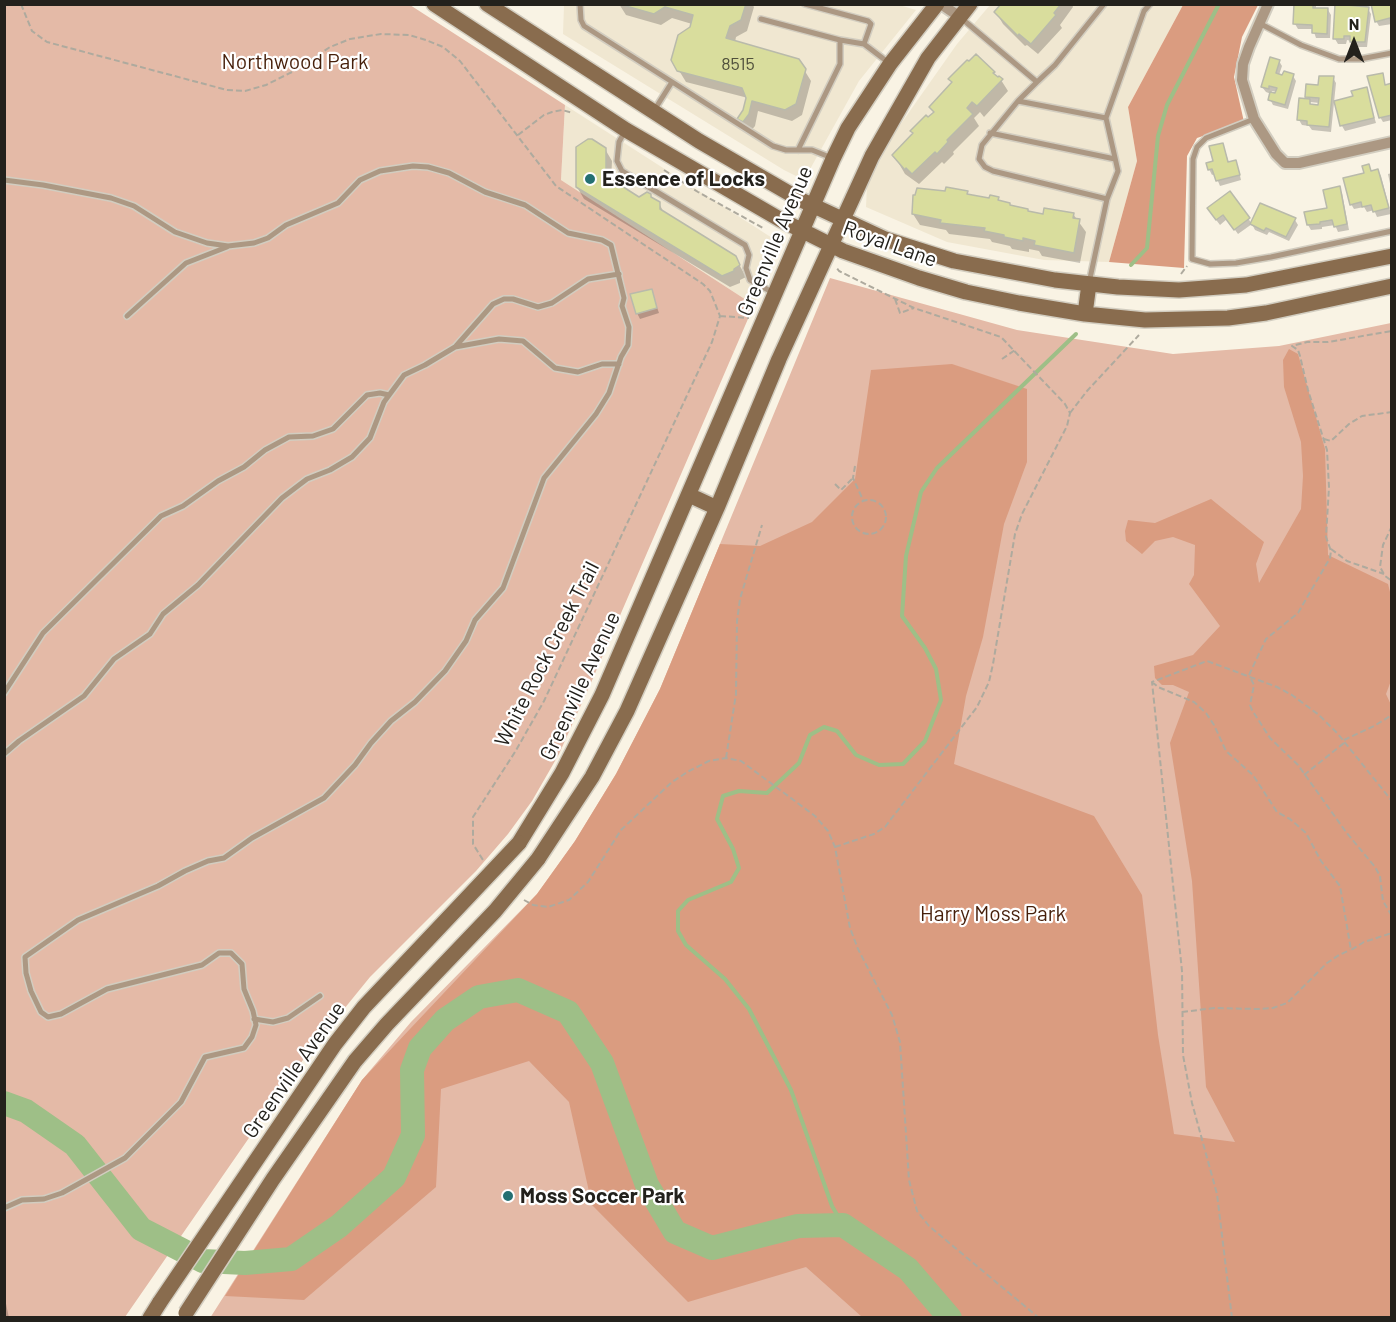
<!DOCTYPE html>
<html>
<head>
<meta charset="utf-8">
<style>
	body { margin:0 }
	#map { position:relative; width:1396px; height:1322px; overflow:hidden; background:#f9f3e4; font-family:Barlow,sans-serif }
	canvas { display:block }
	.frame { position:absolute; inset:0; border:6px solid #23211c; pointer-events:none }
	.north { position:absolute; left:1324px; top:12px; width:60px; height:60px; -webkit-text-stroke:4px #fff; paint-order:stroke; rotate:0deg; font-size:16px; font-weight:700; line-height:24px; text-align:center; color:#23211c }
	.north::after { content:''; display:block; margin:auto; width:21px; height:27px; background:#23211c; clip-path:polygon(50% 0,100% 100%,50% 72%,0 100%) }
</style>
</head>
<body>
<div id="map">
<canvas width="1396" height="1322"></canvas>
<div class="frame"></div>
<div class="north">N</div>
</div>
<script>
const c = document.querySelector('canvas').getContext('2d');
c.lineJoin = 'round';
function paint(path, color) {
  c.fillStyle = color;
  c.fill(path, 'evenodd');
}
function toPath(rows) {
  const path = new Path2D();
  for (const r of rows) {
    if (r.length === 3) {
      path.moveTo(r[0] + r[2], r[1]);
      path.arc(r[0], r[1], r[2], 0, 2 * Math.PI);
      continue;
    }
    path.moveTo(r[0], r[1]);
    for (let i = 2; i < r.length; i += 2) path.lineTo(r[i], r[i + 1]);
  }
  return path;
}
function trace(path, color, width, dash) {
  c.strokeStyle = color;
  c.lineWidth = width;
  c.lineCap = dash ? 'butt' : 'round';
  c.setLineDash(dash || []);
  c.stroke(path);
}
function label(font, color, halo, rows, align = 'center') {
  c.font = font + ' Barlow,sans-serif';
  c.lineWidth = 4.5;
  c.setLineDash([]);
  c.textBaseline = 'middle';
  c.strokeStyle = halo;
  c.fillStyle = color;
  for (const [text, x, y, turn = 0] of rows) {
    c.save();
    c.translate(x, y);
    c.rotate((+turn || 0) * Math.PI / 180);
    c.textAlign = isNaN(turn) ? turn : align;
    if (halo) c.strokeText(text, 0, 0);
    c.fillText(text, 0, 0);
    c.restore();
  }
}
paint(toPath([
	[896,4,916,10,859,81,804,180,784,170,563,34,564,5],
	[990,5,1183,5,1128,107,1137,161,1109,262,1044,260,947,242,866,207,867,186,893,135,957,44],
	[565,105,780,243,754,305,561,180]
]), '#f0e7d1');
paint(toPath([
	[5,5,410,5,565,105,561,180,754,305,590,685,559,754,532,801,508,834,476,871,370,977,305,1057,125,1317,5,1317],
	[830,278,1017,330,1173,354,1279,346,1391,323,1391,1317,210,1318,362,1080,411,1022,537,894,575,841,616,774,660,689]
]), '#e4baa7');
paint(toPath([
	[1183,5,1258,5,1242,37,1234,77,1244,122,1197,138,1187,156,1184,268,1109,262,1137,161,1128,107],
	[1289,349,1298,354,1325,449,1328,555,1388,584,1391,596,1392,678,1386,694,1392,707,1391,1317,862,1317,806,1267,688,1302,592,1205,569,1102,529,1061,441,1089,436,1187,304,1300,225,1296,362,1080,537,894,575,841,616,774,660,689,720,544,760,546,812,522,855,479,871,370,952,364,1027,389,1027,462,1004,524,983,637,966,696,954,764,1094,816,1142,895,1158,1035,1174,1134,1235,1142,1206,1087,1192,881,1170,743,1189,692,1173,685,1162,685,1155,678,1154,666,1193,655,1220,626,1189,584,1194,575,1195,545,1173,537,1155,541,1142,554,1126,541,1125,531,1128,520,1155,523,1211,499,1264,542,1256,564,1259,583,1301,509,1303,476,1301,442,1284,387,1283,360]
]), '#da9c80');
paint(toPath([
	[619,4,752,4,754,7,747,31,736,37,735,42,798,60,811,81,802,115,792,121,758,111,755,126,749,133,746,130,739,119,745,111,748,98,686,82,672,59,692,24,672,18,661,25,626,15],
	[1003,4,1072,4,1073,7,1060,25,1062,28,1038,54,1027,45,1025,46,1003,24,996,12],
	[1296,4,1316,4,1316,9,1328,10,1331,15,1330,38,1316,38,1313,29,1298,29,1295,24],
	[1392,4,1392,24,1379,26,1376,21],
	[1368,9,1371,14,1367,47,1355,47,1351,41,1347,40,1346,44,1338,44,1335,39],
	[1279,61,1282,66,1279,75,1293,76,1296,81,1288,109,1273,105,1270,99,1276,95,1277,92,1272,91,1271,94,1266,92,1262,87],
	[993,72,997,80,1001,80,1008,91,984,117,980,112,974,118,979,126,953,152,954,154,944,164,942,162,919,184,905,174,894,155,934,113,931,107,953,84,950,79],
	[1382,74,1386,86,1392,85,1392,120,1383,122,1380,117],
	[1333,78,1336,83,1331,132,1312,130,1309,126,1302,125,1299,120,1309,100,1307,96],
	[1310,102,1320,103,1320,106,1312,106],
	[1366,89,1376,123,1345,131,1342,126,1354,97],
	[1223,144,1229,163,1235,162,1238,167,1241,180,1220,186,1215,174,1212,175,1209,169],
	[605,149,612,161,611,182,639,198,650,195,653,200,659,203,665,215,735,257,746,277,740,280,740,283,730,287,584,199,577,187],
	[1369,166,1372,172,1378,170,1381,176,1391,214,1377,217,1374,210,1367,212,1364,207,1354,209,1351,204],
	[1392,173,1392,193,1388,174],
	[1339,188,1342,193,1349,230,1338,232,1335,225,1322,227,1322,229,1311,230,1308,225,1328,209],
	[967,193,969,196,990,200,998,198,1000,202,1009,204,1011,207,1029,213,1044,216,1073,214,1086,232,1080,263,1042,256,1039,251,1029,249,1029,252,1012,249,1010,246,992,242,990,239,949,234,946,230,920,225,913,214],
	[1230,193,1252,224,1238,234,1227,219,1220,225,1211,213],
	[1295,220,1298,225,1289,241,1269,232,1267,235,1255,230,1252,224],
	[651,290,659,313,640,319,637,313],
	[4,1294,9,1318,4,1318]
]), '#0003');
trace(toPath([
	[1131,265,1147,248,1158,136,1167,105,1219,4],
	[843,1225,832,1206,791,1090,749,1009,725,979,686,945,678,931,678,911,688,900,731,882,739,868,733,849,717,819,723,796,739,791,767,793,799,763,810,735,824,727,837,731,856,755,879,765,903,764,925,741,941,700,936,669,925,648,902,616,906,556,921,492,937,468,1076,334]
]), '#9ebf87', 4);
trace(toPath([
	[4,1103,26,1111,75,1145,141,1229,203,1261,245,1263,291,1259,339,1226,394,1177,413,1135,412,1070,420,1048,445,1020,479,997,518,990,568,1012,602,1063,647,1185,675,1232,712,1248,798,1226,843,1225,908,1269,950,1318]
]), '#9ebf87', 24);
const building = toPath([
	[619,4,746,4,741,20,730,26,726,38,799,59,806,69,796,104,785,110,752,101,749,114,743,122,737,119,743,110,746,98,742,88,677,71,671,60,678,35,690,27,693,15,665,7,654,14,619,4],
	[1001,4,1061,4,1054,13,1056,15,1031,44,1019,34,1018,36,994,12,1001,4],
	[1294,4,1313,4,1313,8,1328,8,1327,34,1312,33,1312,25,1293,24,1294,4],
	[1335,4,1369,7,1365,42,1350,42,1350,36,1344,36,1344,39,1333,39,1335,4],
	[1371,4,1392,4,1392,27,1390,18,1375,22,1371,4],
	[976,54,995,72,993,73,998,77,999,76,1003,79,977,106,972,102,967,108,973,114,947,140,948,142,937,154,935,152,912,174,906,168,905,170,892,155,913,133,910,131,926,115,928,117,934,112,929,107,952,82,948,79,967,60,969,61,976,54],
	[1270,57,1280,60,1276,73,1282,75,1284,71,1294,74,1285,105,1268,100,1270,92,1275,93,1277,88,1269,86,1269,89,1261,87,1270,57],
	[1383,73,1385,85,1392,83,1392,115,1379,118,1367,76,1383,73],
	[1319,76,1334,76,1329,127,1307,125,1307,121,1297,120,1299,98,1310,99,1310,104,1318,105,1319,98,1305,97,1306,84,1318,85,1319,76],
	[1367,87,1374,118,1340,126,1334,101,1353,96,1351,91,1367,87],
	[588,139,592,139,606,148,606,176,639,197,647,192,651,194,651,197,660,202,660,209,736,256,740,265,734,269,734,271,722,276,576,187,576,147,588,139],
	[1223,143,1228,162,1236,160,1240,175,1216,181,1212,169,1208,170,1206,163,1213,161,1209,146,1223,143],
	[1369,164,1371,171,1378,169,1389,208,1373,212,1371,205,1362,207,1361,202,1350,205,1343,178,1364,173,1362,166,1369,164],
	[1340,186,1347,224,1334,227,1332,220,1320,222,1320,224,1307,225,1304,212,1327,208,1323,190,1340,186],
	[946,187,968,191,967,194,989,198,990,195,999,197,998,200,1010,203,1010,205,1028,209,1028,211,1043,214,1044,208,1074,213,1073,218,1080,219,1074,253,1034,245,1035,241,1023,238,1023,241,1004,237,1004,235,984,231,985,228,940,223,941,220,912,214,913,195,915,195,917,188,945,191,946,187],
	[1230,191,1250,218,1234,230,1223,215,1216,220,1207,208,1230,191],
	[1260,203,1296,218,1286,237,1266,228,1264,231,1250,224,1260,203],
	[652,289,657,308,636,314,630,294,652,289]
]);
paint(building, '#d9dd9d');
trace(building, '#b9baab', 1.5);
const service = toPath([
	[580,4,581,20,584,26,773,146,786,150,812,150,832,158],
	[805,4,868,21,871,24,864,44],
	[961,18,1037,82,1018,101,1106,118,1118,171,1107,199,1089,283],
	[761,19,840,40,840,64,798,150],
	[1259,23,1301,45,1339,59,1360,59,1392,53],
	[840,40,864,44,889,63],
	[1037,82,1055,65,1104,4],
	[1018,101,982,145,979,159,985,167,993,171,1107,199],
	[655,109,672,82],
	[1106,118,1144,11,1150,4],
	[1254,119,1206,138,1197,147,1193,159,1192,259,1210,264,1236,263,1271,257,1392,231],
	[625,131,619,142,617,161,622,171,745,245,749,255,746,268,750,280,772,292],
	[990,133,1115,159],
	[4,180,43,185,111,198,134,206,175,232,207,243,228,246,254,243,268,238,286,225,338,203,360,180,380,171,413,166,428,167,449,173,485,192,525,205,568,233,602,240,611,245,624,298,622,306,629,327,628,345,621,357,609,393,596,414,544,478,503,588,475,620,466,641,445,671,415,702,391,721,371,743,355,765,324,798,252,838,224,858,208,861,185,871,158,886,78,920,25,957,26,973,31,991,41,1012,48,1017,61,1014,107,989,186,969,202,965,219,953,231,953,242,964,244,989,253,1011,256,1025,252,1037,244,1048,205,1057,181,1102,125,1158,62,1193,44,1199,22,1200,4,1208],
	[127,316,186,263,227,247],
	[456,346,493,304,504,299,513,299,538,307,552,303,588,279,619,274],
	[4,693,43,633,161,516,183,506,218,481,244,467,265,450,289,437,313,436,333,429,367,395,380,393,389,395],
	[4,754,19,741,84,696,114,659,150,634,163,614,198,585,282,498,307,479,330,470,352,457,370,438,384,402,404,375,425,365,455,347,499,339,523,341,555,368,578,372,602,364,619,364],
	[254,1019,273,1022,288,1018,320,996]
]);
const minor = toPath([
	[941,4,960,17],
	[1268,4,1249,47,1243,64,1242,80,1254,119,1276,154,1285,163,1299,163,1392,142]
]);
const secondary = toPath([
	[434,4,626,130,781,220,843,251,919,278,966,292,1019,303,1085,314,1145,320,1228,318,1266,313,1392,286],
	[487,4,699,141,799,199,885,239,954,261,1055,280,1118,287,1179,290,1246,285,1392,256],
	[1085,314,1089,284],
	[689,495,717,508],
	[519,843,562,773,602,695,833,159,848,128,890,64,937,4],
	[538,859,592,777,627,711,717,508,779,359,872,156,928,58,970,4],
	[150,1318,160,1302]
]);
trace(service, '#d2cdc0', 8);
trace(minor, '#d2cdc0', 14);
trace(secondary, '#d2cdc0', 18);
trace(toPath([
	[21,4,32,31,47,42,227,90,245,91,266,85,294,71,330,47,350,39,381,34,409,35,426,40,443,47,460,61,556,186,703,284,710,291,720,316,712,342,544,701,515,752,473,817,473,844,483,860],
	[518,135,544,115,552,112,562,110,573,113],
	[664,170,698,192,763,228],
	[1181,274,1187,266],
	[895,299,900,313,914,308],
	[720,316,749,318],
	[1002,359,1015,350],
	[1070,413,1087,391,1139,335],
	[1324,439,1331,441,1349,424,1362,416,1392,412],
	[855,466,853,478,863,500],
	[835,484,841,490,853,478],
	[869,517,17],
	[1392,526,1383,545,1380,567,1385,576,1392,581],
	[1331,549,1347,561,1384,574],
	[1249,675,1266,639,1298,613,1330,558,1331,551,1326,537,1329,487,1327,450,1308,390,1300,356,1298,350,1292,346,1307,342,1328,342,1392,331],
	[1251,679,1254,685,1250,705,1252,710,1270,738,1298,765,1346,832,1375,867,1380,876,1383,901,1392,916],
	[1152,682,1158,687,1194,702,1206,713,1214,725,1226,751,1253,775,1277,812,1290,819,1306,833,1321,861,1340,886,1351,950,1364,942,1392,933],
	[1344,740,1374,726,1392,715],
	[726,758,736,694,737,621,740,599,762,525],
	[1304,775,1344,743],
	[835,847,874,834,885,827,977,707,989,682,993,664,1015,534,1022,514,1067,426,1070,413,1065,404,1001,337,914,308,839,271,836,267],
	[524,900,533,905,548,907,569,900,588,882,621,830,672,782,689,771,709,761,726,758,741,761,815,816,828,831,835,847,850,928,858,949,892,1015,900,1042,909,1180,917,1211,929,1226,1039,1318],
	[1182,1012,1214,1008,1258,1009,1273,1008,1287,1003,1327,963,1339,955,1350,950],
	[1232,1318,1217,1194,1192,1103,1183,1055,1182,971,1152,682,1207,661,1277,687,1292,695,1319,715,1338,734,1392,801]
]), '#aeaa9e', 2, [6, 3]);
trace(service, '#ac9883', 5);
trace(minor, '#ac9883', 10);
trace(secondary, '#896c4e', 15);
const secondaryBridge = toPath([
	[160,1302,335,1044,364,1007,519,843],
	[186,1313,273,1179,355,1061,387,1024,495,911,538,859]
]);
trace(secondaryBridge, '#d2cdc0', 18, []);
trace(secondaryBridge, '#896c4e', 15);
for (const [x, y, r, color] of [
	[590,179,6,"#257072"],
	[508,1196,6,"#257072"]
]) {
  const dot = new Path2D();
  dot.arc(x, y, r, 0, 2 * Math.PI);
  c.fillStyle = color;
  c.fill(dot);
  trace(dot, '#fff', 2);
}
label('18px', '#50503c', null, [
	["8515",738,64]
]);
label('21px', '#461f0a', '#fff', [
	["Northwood Park",295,62],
	["Harry Moss Park",993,914]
]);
label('bold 21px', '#23211c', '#fff', [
	["Essence of Locks",602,179],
	["Moss Soccer Park",520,1196]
], 'left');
label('21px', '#23211c', '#fff', [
	["Greenville Avenue",775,241,-67],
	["Royal Lane",890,244,20],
	["White Rock Creek Trail",547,654,-63],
	["Greenville Avenue",580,686,-65],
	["Greenville Avenue",294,1070,-55]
]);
</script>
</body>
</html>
